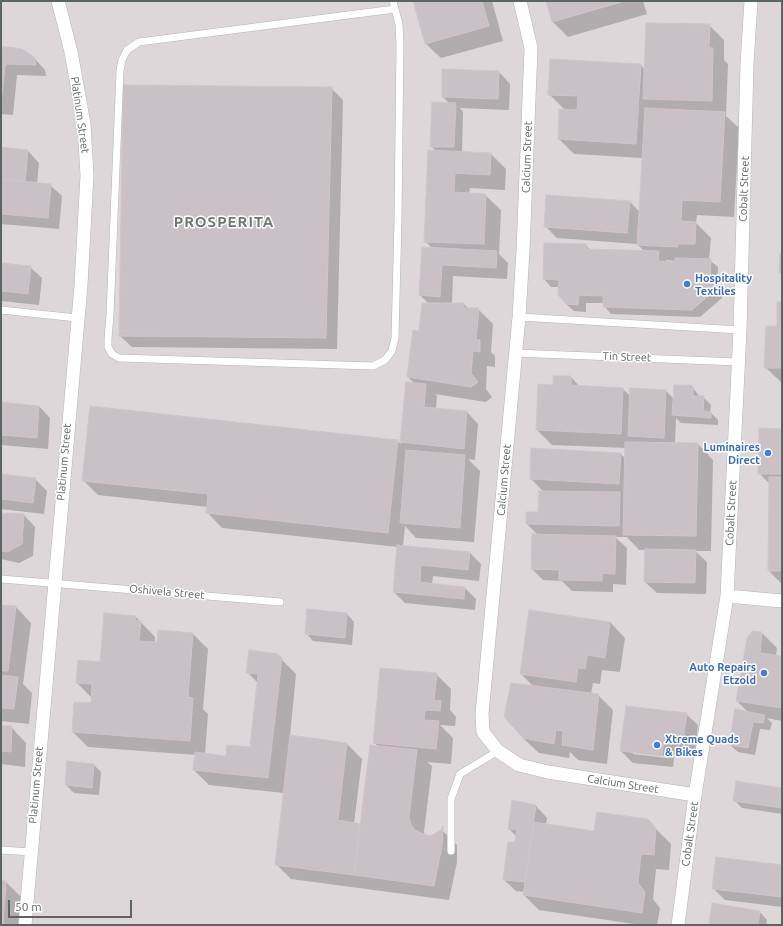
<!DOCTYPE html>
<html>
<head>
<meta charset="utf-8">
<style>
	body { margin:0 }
	#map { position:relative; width:783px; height:926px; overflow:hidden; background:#efe4e9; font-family:Ubuntu,sans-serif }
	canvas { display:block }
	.frame { position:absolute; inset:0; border:2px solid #5c6660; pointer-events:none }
	.scale { position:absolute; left:8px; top:900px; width:124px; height:18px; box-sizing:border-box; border:2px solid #5c6660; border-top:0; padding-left:5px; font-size:12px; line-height:14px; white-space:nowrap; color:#5c6660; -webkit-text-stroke:3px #fff; paint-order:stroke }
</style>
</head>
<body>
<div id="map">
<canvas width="783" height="926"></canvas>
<div class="frame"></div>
<div class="scale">50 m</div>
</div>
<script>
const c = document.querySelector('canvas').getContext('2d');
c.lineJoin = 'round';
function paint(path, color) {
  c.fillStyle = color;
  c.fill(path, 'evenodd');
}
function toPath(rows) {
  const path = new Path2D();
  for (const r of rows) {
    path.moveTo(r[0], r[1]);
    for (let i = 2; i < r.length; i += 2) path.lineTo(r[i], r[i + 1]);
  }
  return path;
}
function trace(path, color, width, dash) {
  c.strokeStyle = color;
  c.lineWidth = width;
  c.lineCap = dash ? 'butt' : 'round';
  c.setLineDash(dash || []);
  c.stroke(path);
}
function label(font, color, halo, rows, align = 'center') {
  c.font = font + ' Ubuntu,sans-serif';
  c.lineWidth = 3;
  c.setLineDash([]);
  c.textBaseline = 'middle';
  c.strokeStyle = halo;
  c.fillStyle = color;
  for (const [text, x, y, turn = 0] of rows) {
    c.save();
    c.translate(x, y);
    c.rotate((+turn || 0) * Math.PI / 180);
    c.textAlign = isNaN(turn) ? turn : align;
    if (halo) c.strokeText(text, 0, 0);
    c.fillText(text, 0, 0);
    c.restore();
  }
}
paint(toPath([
	[1,1,782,1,782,925,1,925]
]), '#ded7da');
paint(toPath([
	[414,1,492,1,503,41,441,58,425,43],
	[547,1,643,1,647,14,568,37,553,22],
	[709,25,724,40,724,60,728,64,726,116,739,128,734,217,697,215,696,223,711,238,709,260,718,267,717,283,722,288,722,298,700,317,611,314,604,306,604,303,586,303,586,312,574,311,566,304,560,287,551,287,544,279,545,244,586,245,590,250,645,252,637,244,557,238,545,226,630,202,640,212,643,158,574,154,559,139,565,110,549,94,641,65,645,70],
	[666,260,676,261,676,263,666,263],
	[1,47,34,58,45,70,46,76,17,75,13,115,1,114],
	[499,72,510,84,509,110,460,108,463,112,462,153,491,154,506,169,505,190,470,188,469,194,485,195,501,210,499,254,508,263,507,279,453,276,452,304,464,304,469,309,478,309,493,324,491,352,495,356,495,367,487,366,486,389,492,397,486,402,435,394,437,396,436,409,467,412,478,424,475,460,468,459,480,471,474,542,416,538,405,526,403,546,470,553,481,564,479,581,433,576,432,584,465,588,476,599,475,610,405,603,394,592,398,547,222,528,207,512,208,507,98,495,83,480,397,441,401,444,407,383,415,384,408,377,429,304,420,295,432,248,425,241,437,152,431,146,450,104,443,97],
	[331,88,343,100,337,349,132,347,120,336],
	[1,148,28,151,39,163,37,184,50,185,62,196,59,229,1,224],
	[1,264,30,267,42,278,39,305,1,301],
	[782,303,782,383,765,367,778,327],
	[571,377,580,387,623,389,631,397,666,391,674,399,693,388,700,397,703,397,711,405,710,412,718,420,718,425,681,423,676,418,675,444,698,444,713,460,711,551,695,551,707,562,706,594,657,593,645,582,646,550,639,550,627,537,615,537,627,548,626,585,613,584,613,592,572,591,562,581,543,580,532,569,538,535,527,524,539,513,544,492,531,479,621,454,626,459,626,448,552,445,537,430,554,386],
	[1,403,39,406,50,418,48,449,1,445],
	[782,430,782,584,769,571,770,484,759,473],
	[1,475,35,479,47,491,44,514,1,509],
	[1,514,24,515,35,527,33,556,19,563,1,559],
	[1,606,16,607,31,623,23,684,32,693,29,724,1,721],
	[347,614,354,622,352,645,313,641,306,633],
	[135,616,155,637,155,643,193,634,208,649,203,709,208,714,205,754,227,757,251,748,258,683,247,672,277,655,296,674,290,736,347,744,362,759,354,824,361,826,378,746,374,743,381,669,436,674,451,689,450,710,456,717,455,726,440,725,453,738,451,764,427,762,432,766,424,832,425,835,430,837,442,830,457,845,457,862,449,900,291,879,276,864,284,793,209,785,194,770,196,755,88,747,73,732,91,704,92,698,77,683,101,663],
	[610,622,625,638,620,672,602,670,600,684,593,683,591,694,598,695,613,710,607,764,578,760,570,752,569,758,539,753,523,738,534,687,521,674],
	[762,633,777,648,776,656,782,657,782,721,767,718,772,723,770,730,760,729,755,755,738,752,730,745,749,713,737,701],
	[686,714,698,725,695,752,675,750,673,767,633,763,621,751],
	[633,752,667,756,667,758,633,754],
	[1,726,11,727,26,743,25,767,1,764],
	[94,765,101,772,99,795,74,793,66,785],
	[782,789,782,814,742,808,734,800],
	[513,802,536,806,547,818,546,825,595,832,647,820,671,844,669,870,656,869,653,899,660,908,657,925,641,925,539,910,524,895,524,892,516,891,504,880,516,843,517,837,509,829],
	[782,866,782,907,725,900,713,888],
	[1,881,6,882,21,897,19,925,1,925],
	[760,912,767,920,766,925,711,925,710,923]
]), '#0003');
const building = toPath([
	[413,1,482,1,489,26,425,44,413,1],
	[546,1,625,1,552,22,546,1],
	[646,23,710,24,709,48,713,48,712,101,643,99,646,23],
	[1,46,22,49,34,57,36,65,6,64,6,58,1,58,1,46],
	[1,58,6,58,1,104,1,58],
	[550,59,641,64,636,144,558,139,559,109,577,110,578,96,548,95,550,59],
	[442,69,499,71,498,99,442,97,442,69],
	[123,85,332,87,326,338,119,336,123,85],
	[432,102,456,103,454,147,430,147,432,102],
	[645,108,725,112,720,202,682,200,681,221,696,222,695,244,678,244,678,247,637,245,645,108],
	[1,147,28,150,25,182,1,179,1,147],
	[428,150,491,153,490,175,455,173,454,192,486,194,484,244,424,242,428,150],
	[1,179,51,184,48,218,1,214,1,179],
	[546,195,630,201,627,233,544,227,546,195],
	[544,243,586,244,586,249,659,251,658,261,675,262,675,258,711,259,710,279,715,279,715,290,692,310,603,307,603,296,579,295,578,305,566,304,558,295,559,280,543,279,544,243],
	[422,247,497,251,496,268,442,265,440,297,419,295,422,247],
	[780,254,782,254,782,273,779,273,780,254],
	[1,263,31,266,28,294,1,291,1,263],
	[777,302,782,302,782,368,764,368,766,326,777,326,777,302],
	[422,303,464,303,464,308,479,308,476,340,480,340,480,352,473,351,471,373,478,382,471,387,407,377,413,330,419,331,422,303],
	[553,376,571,376,571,385,623,388,621,434,536,430,538,384,553,385,553,376],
	[406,382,426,384,424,407,467,411,464,449,400,442,406,382],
	[674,385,691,385,693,387,693,396,704,396,703,411,711,412,711,418,672,415,674,385],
	[630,388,666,390,664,438,628,436,630,388],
	[1,402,39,406,37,438,1,435,1,402],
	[90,406,398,440,388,533,206,513,208,494,82,481,90,406],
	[759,428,782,429,782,474,758,474,759,428],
	[625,442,698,443,696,536,623,535,625,442],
	[531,448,621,453,619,484,530,479,531,448],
	[406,450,465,455,460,528,400,523,406,450],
	[1,474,36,478,33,503,1,499,1,474],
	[769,477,782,477,782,571,768,571,769,477],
	[539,491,620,492,619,526,526,524,526,512,538,512,539,491],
	[1,513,24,514,22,544,7,552,1,551,1,513],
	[532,534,616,536,615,574,602,573,602,581,559,580,559,570,531,569,532,534],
	[397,545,470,552,468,570,421,565,420,582,465,587,464,599,393,592,397,545],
	[645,549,696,550,695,583,644,582,645,549],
	[1,605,16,606,8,671,1,671,1,605],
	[307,609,347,613,345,638,305,634,307,609],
	[529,610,610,622,605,658,587,655,585,669,578,668,576,682,520,674,529,610],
	[104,613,136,616,135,620,141,621,139,641,157,642,158,630,193,633,188,697,193,698,190,741,72,732,74,702,91,703,92,684,76,683,78,660,100,662,104,613],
	[753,631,762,632,760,653,782,656,782,708,736,701,747,638,753,631],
	[249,650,278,654,282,658,268,778,193,770,195,752,226,756,227,745,250,747,258,674,246,673,249,650],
	[380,668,437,673,434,700,441,701,440,711,425,710,424,720,439,721,436,749,373,743,380,668],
	[1,675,18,677,14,709,1,708,1,675],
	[511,683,599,694,593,750,562,745,563,731,556,730,554,744,523,738,504,717,511,683],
	[626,706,687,713,683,741,664,739,662,756,620,751,626,706],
	[735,709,765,715,763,723,753,722,748,748,729,745,735,709],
	[1,725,12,726,11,752,1,751,1,725],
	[290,735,347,743,338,820,360,824,354,875,275,865,290,735],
	[370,745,417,750,409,817,411,825,415,830,421,833,430,836,441,830,443,826,442,846,434,886,354,875,370,745],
	[67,761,94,764,92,788,65,785,67,761],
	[736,781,782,788,782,808,733,801,736,781],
	[512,800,536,805,525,882,503,880,508,842,515,842,517,830,508,829,512,800],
	[597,812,648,819,656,828,654,855,641,854,638,883,645,892,642,913,523,895,534,822,594,831,597,812],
	[716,857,782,865,782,897,712,889,716,857],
	[1,880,6,881,3,925,1,925,1,880],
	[712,903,760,911,758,925,716,925,709,924,712,903]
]);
paint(building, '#cac1c6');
trace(building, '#d4c3cc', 1);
const lane = toPath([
	[393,1,395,9,399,24,400,44,398,219,395,338,392,351,385,360,373,366,119,358,112,354,108,347,108,339,110,315,120,71,122,60,127,50,139,42,395,9],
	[1,310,77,318],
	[519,317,740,330],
	[515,353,738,362],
	[1,579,280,602],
	[1,850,31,852],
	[451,851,451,799,460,774,498,751]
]);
const street = toPath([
	[520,1,531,48,523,251,519,317,482,714,483,732,498,751,519,765,548,772,695,795],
	[727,596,782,601],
	[25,925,81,285,87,175,84,124,71,52,58,1],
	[678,925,695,795,727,596,740,330,747,64,751,1]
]);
trace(lane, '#b0b8b3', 8);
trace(street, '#b0b8b3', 14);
trace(lane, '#fff', 7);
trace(street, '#fff', 13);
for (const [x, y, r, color] of [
	[687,284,4,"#3f7fe0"],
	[768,453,4,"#3f7fe0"],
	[764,673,4,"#3f7fe0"],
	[657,745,4,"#3f7fe0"]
]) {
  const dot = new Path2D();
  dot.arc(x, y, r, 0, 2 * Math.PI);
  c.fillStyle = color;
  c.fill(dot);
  trace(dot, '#fff', 1.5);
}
label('11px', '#5c6660', '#fff', [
	["Platinum Street",80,115,82],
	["Calcium Street",527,157,-88],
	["Cobalt Street",744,189,-88],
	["Tin Street",627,357,2],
	["Platinum Street",64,462,-85],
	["Calcium Street",504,480,-85],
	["Cobalt Street",731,513,-87],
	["Oshivela Street",167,592,5],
	["Calcium Street",623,784,9],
	["Platinum Street",36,785,-85],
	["Cobalt Street",690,834,-82]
]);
label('bold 11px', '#366cbe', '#fff', [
	["Hospitality",695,278],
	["Textiles",695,291],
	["Luminaires",760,447,"right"],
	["Direct",760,460,"right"],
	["Auto Repairs",756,667,"right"],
	["Etzold",756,680,"right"],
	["Xtreme Quads",665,739],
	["& Bikes",665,752]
], 'left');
c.letterSpacing = '1px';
label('bold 15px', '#6d7870', '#fff', [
	["PROSPERITA",224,222]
]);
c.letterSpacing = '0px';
</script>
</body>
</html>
